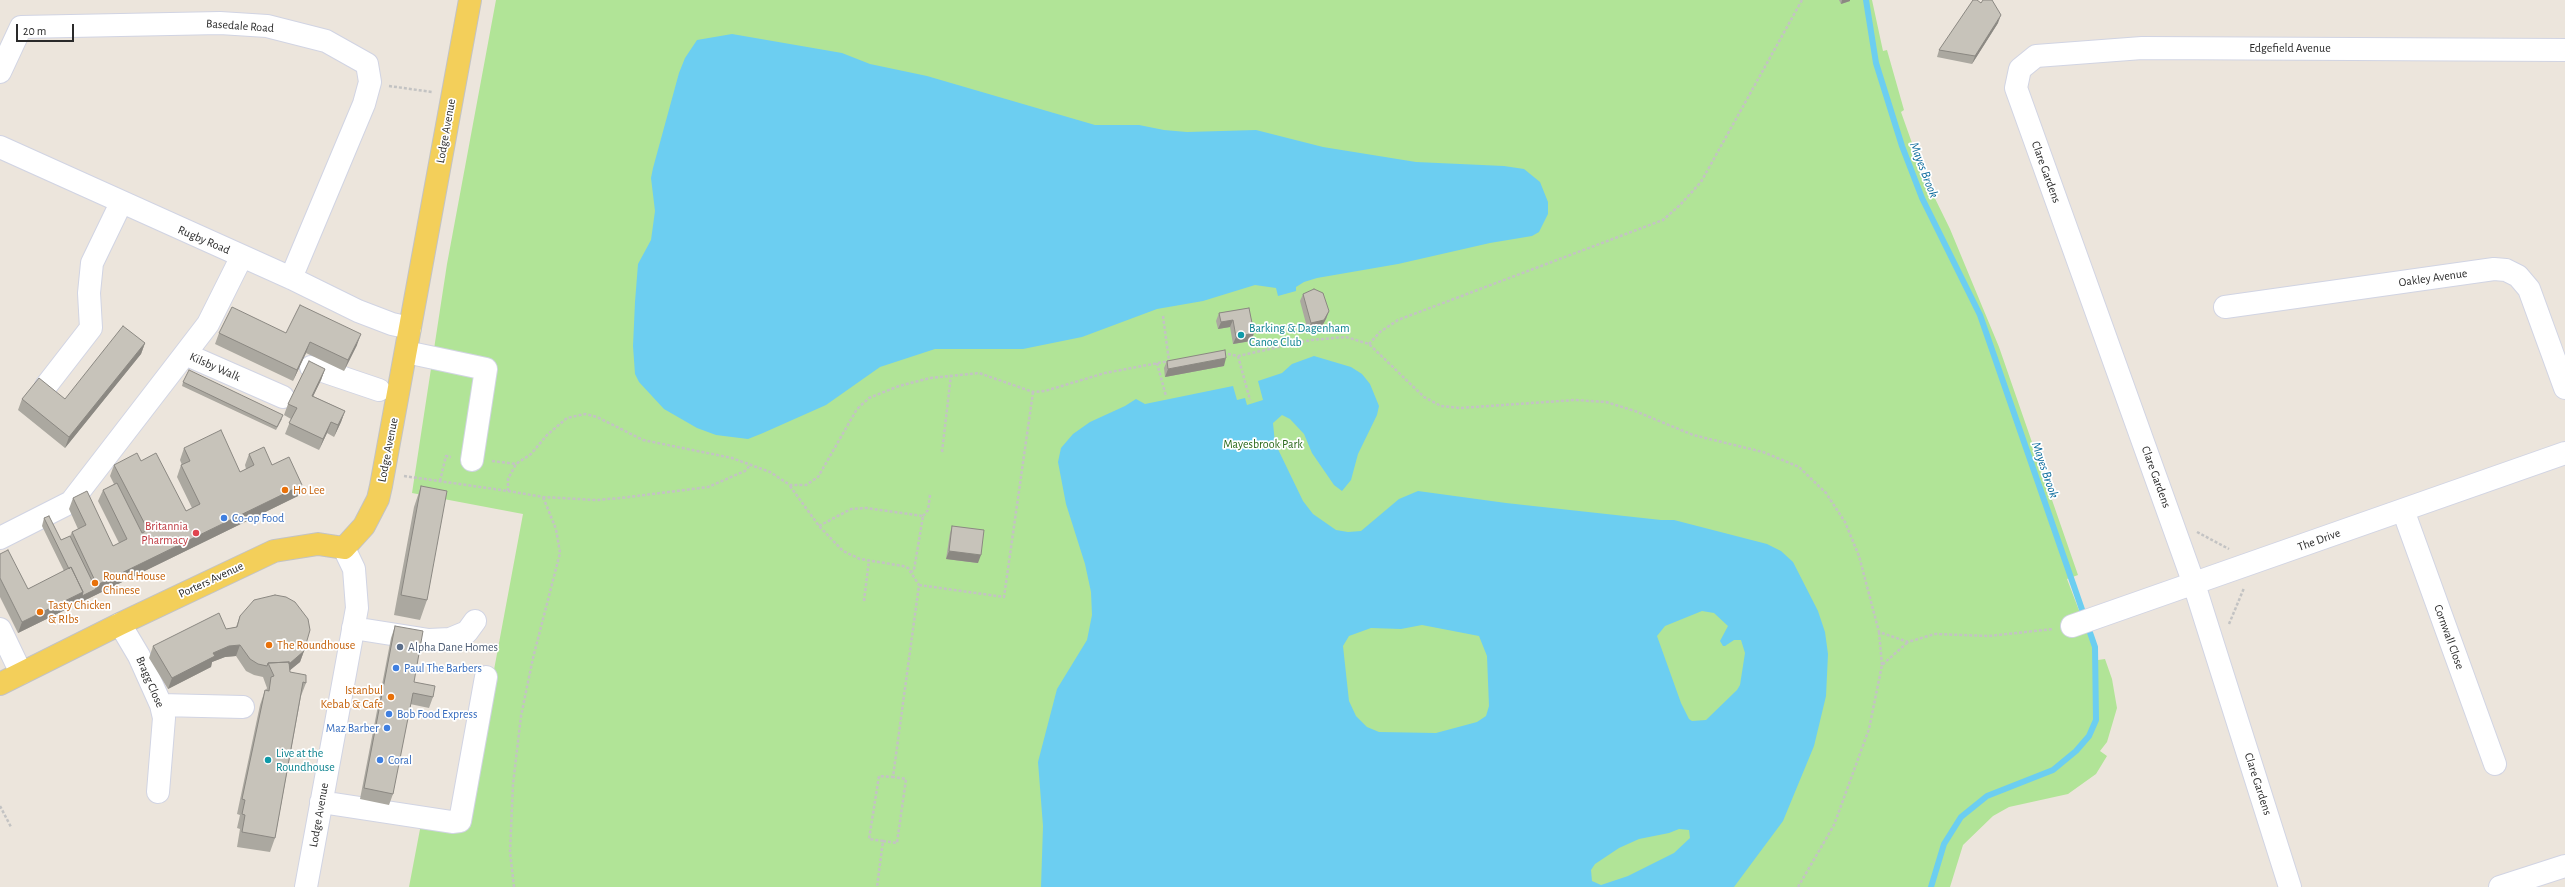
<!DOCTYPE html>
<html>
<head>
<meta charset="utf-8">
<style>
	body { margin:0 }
	#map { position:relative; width:2565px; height:887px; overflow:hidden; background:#ece5dc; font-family:"Alegreya Sans",sans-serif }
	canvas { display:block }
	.scale { position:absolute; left:16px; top:24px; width:58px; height:18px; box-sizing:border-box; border:2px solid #2a2a2a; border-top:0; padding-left:5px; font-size:12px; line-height:14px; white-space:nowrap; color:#2a2a2a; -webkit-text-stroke:3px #fff; paint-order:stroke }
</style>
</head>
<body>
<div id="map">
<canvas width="2565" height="887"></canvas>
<div class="scale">20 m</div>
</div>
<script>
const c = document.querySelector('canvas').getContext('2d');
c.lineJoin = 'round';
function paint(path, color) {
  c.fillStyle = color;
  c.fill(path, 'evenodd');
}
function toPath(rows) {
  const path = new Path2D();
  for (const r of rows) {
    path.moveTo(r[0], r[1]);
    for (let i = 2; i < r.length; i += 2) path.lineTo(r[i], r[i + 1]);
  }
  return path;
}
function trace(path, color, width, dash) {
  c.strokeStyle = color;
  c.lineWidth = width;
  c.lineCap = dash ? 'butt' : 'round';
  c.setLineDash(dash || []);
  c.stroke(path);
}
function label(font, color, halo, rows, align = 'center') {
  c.font = font + ' "Alegreya Sans",sans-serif';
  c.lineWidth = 3.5;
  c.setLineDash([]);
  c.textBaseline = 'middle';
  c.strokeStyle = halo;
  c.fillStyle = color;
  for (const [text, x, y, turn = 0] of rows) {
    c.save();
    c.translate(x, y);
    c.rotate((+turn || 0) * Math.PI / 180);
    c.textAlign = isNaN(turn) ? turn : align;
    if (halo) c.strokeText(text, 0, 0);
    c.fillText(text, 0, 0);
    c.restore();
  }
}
paint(toPath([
	[496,0,1872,0,1883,51,1887,50,1904,110,1901,112,1923,174,1950,229,1999,347,2078,575,2067,579,2098,660,2105,659,2112,679,2117,708,2107,742,2100,751,2107,756,2096,774,2068,794,2009,807,1993,816,1963,845,1950,887,409,887,421,824,464,831,523,514,412,493,447,264]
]), '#b1e497');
paint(toPath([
	[732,34,842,53,870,64,927,76,1095,125,1139,125,1164,130,1187,132,1256,130,1323,147,1416,162,1504,166,1524,169,1540,182,1548,202,1548,214,1539,232,1532,236,1490,243,1398,264,1317,278,1304,282,1296,287,1296,291,1278,296,1276,288,1255,285,1203,301,1157,309,1082,337,1023,349,935,349,880,367,826,405,763,433,748,439,716,435,697,428,664,409,639,382,635,374,633,346,635,302,638,264,651,240,655,211,651,178,653,168,679,73,685,58,697,40],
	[1314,356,1351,367,1362,374,1370,384,1379,406,1377,415,1358,454,1351,480,1342,491,1334,485,1312,453,1304,434,1290,419,1282,415,1273,423,1275,443,1303,501,1313,514,1336,530,1348,532,1361,531,1399,499,1418,491,1506,503,1661,520,1674,520,1767,544,1781,551,1793,562,1818,611,1825,632,1828,654,1826,696,1814,746,1783,821,1734,887,1041,887,1043,826,1038,762,1057,689,1087,640,1092,615,1091,592,1085,564,1066,504,1058,462,1061,448,1073,434,1090,422,1125,406,1136,399,1145,404,1233,386,1237,400,1245,398,1247,405,1263,400,1258,381,1282,373,1292,364],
	[1702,611,1714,613,1728,626,1720,641,1723,646,1725,646,1734,640,1741,640,1745,653,1740,685,1737,690,1706,720,1692,721,1689,719,1681,703,1657,636,1665,626],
	[1422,625,1479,636,1487,656,1489,706,1486,716,1477,722,1436,733,1379,732,1367,727,1356,716,1349,701,1343,646,1349,636,1371,628,1401,629],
	[1679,829,1689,830,1690,838,1674,853,1628,876,1601,885,1592,881,1591,870,1595,864,1619,848,1639,839,1669,833]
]), '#6ccef1');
trace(toPath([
	[1866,0,1876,63,1902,146,1922,198,1980,315,2095,647,2096,720,2089,736,2076,751,2053,770,1987,796,1961,817,1944,844,1931,887]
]), '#6ccef1', 6);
const minor = toPath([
	[0,72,21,27,220,23,267,26,326,41,367,64,370,82,364,104,291,278],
	[0,147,291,278,358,311,392,324,410,328],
	[242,256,208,324,185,354,283,397],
	[2225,307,2494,269,2506,270,2518,276,2529,289,2565,388],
	[406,352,486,369,472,460],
	[311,367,379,390],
	[46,386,91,328,89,293,92,263,121,203],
	[2403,510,2495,764],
	[0,538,71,502,185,354],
	[120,624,139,656,161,705,164,718,158,792],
	[2072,626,2565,453],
	[353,628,429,640,450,639,467,632,475,621],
	[0,629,21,673],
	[161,705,243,707],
	[321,802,452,822,460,821,486,677],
	[306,887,357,608,354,569,344,548],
	[2290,887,2194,584,2016,88,2020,69,2036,56,2142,48,2565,50],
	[2500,887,2565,866]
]);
const major = toPath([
	[0,684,120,624,274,551,318,544,344,548,364,526,378,499,381,486,470,0]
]);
trace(minor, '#d1d4e3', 24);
trace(major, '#c3c3c3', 24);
trace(toPath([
	[389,86,432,92],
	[1163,316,1169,361],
	[1369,344,1380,332,1398,320,1663,220,1680,205,1701,182,1802,0],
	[1223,353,1238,356,1311,340,1346,337,1369,344,1424,397,1441,406,1460,408,1575,400,1606,402,1635,411,1693,435,1763,452,1799,467,1826,493,1845,522,1859,556,1879,632,1908,642,1935,634,1989,636,2053,629],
	[1238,356,1250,400],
	[1157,363,1166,396],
	[942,452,951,375],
	[492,461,516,464],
	[404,476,508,491,508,479,516,464,531,454,547,435,567,418,585,414,597,417,643,440,732,458,770,472,790,485,806,485,818,477,857,409,869,398,899,386,930,378,979,373,1033,392,1045,391,1105,373,1169,361],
	[440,481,446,456,451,457],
	[790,486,819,526,843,551,860,559,903,566,908,568,919,585,893,777,879,776,869,839,883,841,877,887],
	[508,491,543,497,596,500,621,498,708,487,745,471,751,464],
	[923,516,928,510,930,495],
	[819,526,851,509,866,508,923,516,914,570,911,572],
	[2197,532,2229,549],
	[919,585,1004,597,1033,392],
	[864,601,869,560],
	[2229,624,2244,588],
	[1879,632,1882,665],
	[0,806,11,827],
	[883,841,897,843,906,779,893,777],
	[514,887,510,852,513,784,521,716,533,658,560,553,556,529,543,497],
	[1798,887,1834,825,1869,729,1882,665,1908,642]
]), '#c3c3c3', 2.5, [3, 2]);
trace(minor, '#fff', 22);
trace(major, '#f3cf5a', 22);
paint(toPath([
	[1839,0,1850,0,1850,1,1841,4],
	[1998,23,1972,64,1937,57,1939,50],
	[1303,294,1329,311,1326,319,1321,328,1308,331,1300,301],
	[1249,308,1254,333,1251,341,1233,344,1230,327,1218,329,1216,321,1219,313],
	[219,333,286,333,357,345,344,371,306,353,293,381,215,344],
	[145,343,141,354,65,448,18,410,22,399,65,399],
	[1167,361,1224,366,1165,377,1164,368],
	[325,369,321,380,313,396,345,411,341,422,334,437,327,433,319,450,285,434,291,419,284,415,288,404],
	[183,382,282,419,276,430,182,386],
	[184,448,240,472,246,469,245,465,249,454,272,465,302,485,298,496,18,633,0,597,0,554,28,589,64,571,42,526,44,518,61,540,70,536,72,532,78,529,69,509,73,498,113,546,119,543,98,501,103,490,114,484,110,476,114,465,141,461,186,511,192,508,177,477,181,465,182,465,180,460],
	[421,486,427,600,420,620,394,615,414,507],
	[952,526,978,563,946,559,950,533],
	[240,616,304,651,300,662,290,670,290,672,306,683,301,696,275,838,270,852,237,847,240,829,237,828,240,815,237,814,260,705,265,690,266,690,267,688,263,677,254,675,246,671,236,656,225,657,212,662,211,667,168,689,149,658,153,646,226,629,236,627],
	[395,626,414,682,433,697,429,708,410,704,393,794,389,805,360,799,391,638]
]), '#aba8a0');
paint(toPath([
	[1842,0,1850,0,1850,1,1841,4],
	[2001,15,1998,23,1972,64,1975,56],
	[1329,311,1326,319,1321,328,1308,331,1311,323],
	[1233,320,1230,327,1218,329,1221,322],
	[1254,333,1251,341,1233,344,1236,337],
	[361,334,357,345,344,371,348,360],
	[310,342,306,353,293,381,297,370],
	[145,343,141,354,65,448,69,437],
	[1226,358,1224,366,1165,377,1168,369],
	[325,369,321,380,308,407,312,396],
	[345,411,341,422,334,437,338,425],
	[331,422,327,433,319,450,323,439],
	[302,485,298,496,18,633,22,622,83,592,96,589,97,585],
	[949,551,981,555,978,563,946,559],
	[240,645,236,656,225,657,212,662,211,667,168,689,172,678,213,653,229,646],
	[304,651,300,662,283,676,274,676]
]), '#8b8882');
const building = toPath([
	[1973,0,1977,0,1981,3,1983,0,1992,0,2001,15,1975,56,1939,50,1973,0],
	[1314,289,1323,293,1329,311,1324,320,1311,323,1303,294,1314,289],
	[300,305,361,334,348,360,310,342,297,370,219,333,232,307,286,333,300,305],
	[1249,308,1254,333,1236,337,1233,320,1221,322,1219,313,1249,308],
	[123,326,145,343,69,437,22,399,39,378,65,399,123,326],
	[1225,350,1226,358,1168,369,1167,361,1225,350],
	[309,361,325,369,312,396,345,411,338,425,331,422,323,439,289,423,297,408,288,404,309,361],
	[189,370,283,415,277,427,183,382,189,370],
	[221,430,240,472,254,465,249,454,264,447,272,465,289,457,302,485,97,585,72,532,86,525,73,498,87,491,113,546,127,539,103,490,117,483,142,533,148,530,114,465,137,453,141,461,156,453,186,511,200,504,181,465,190,461,184,448,221,430],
	[421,486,447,491,427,600,401,595,421,486],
	[49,516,61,540,70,536,96,589,82,596,83,592,71,567,69,569,44,518,49,516],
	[952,526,984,530,981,555,949,551,952,526],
	[8,550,28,589,71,567,83,592,22,622,0,578,0,554,8,550],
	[275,595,286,597,295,602,308,619,310,630,304,651,289,664,289,662,268,663,267,666,258,664,250,659,240,645,229,646,213,653,215,656,172,678,153,646,219,613,226,629,237,627,240,616,254,600,275,595],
	[395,626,423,631,414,682,435,686,433,697,413,693,393,794,364,788,395,626],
	[289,662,290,672,306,675,306,683,303,682,275,838,242,832,245,815,242,814,245,800,242,799,265,690,269,691,271,677,274,676,268,663,289,662]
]);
paint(building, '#c7c3ba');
trace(building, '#8b8882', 1);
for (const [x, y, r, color] of [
	[1241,335,4,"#0f9aa8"],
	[285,490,4,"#e8710a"],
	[224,518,4,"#3f7fe0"],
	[196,533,4,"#e0444e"],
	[95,583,4,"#e8710a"],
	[40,612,4,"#e8710a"],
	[269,645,4,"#e8710a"],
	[400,647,4,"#5c6f8a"],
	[396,668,4,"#3f7fe0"],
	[391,697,4,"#e8710a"],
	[389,714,4,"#3f7fe0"],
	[387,728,4,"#3f7fe0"],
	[268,760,4,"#0f9aa8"],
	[380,760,4,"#3f7fe0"]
]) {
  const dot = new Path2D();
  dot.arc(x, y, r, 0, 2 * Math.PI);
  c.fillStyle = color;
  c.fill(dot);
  trace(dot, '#fff', 1.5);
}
label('12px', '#2a2a2a', '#fff', [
	["Basedale Road",240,26,4],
	["Edgefield Avenue",2290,48],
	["Lodge Avenue",446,131,-80],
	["Clare Gardens",2046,172,70],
	["Rugby Road",204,240,23],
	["Oakley Avenue",2433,278,-8],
	["Kilsby Walk",215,367,24],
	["Lodge Avenue",388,450,-79],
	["Clare Gardens",2156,477,70],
	["The Drive",2319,540,-20],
	["Porters Avenue",211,580,-25],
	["Cornwall Close",2449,637,70],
	["Bragg Close",150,682,67],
	["Clare Gardens",2258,784,72],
	["Lodge Avenue",319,815,-80]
]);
label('12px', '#0d838f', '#fff', [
	["Barking & Dagenham",1249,328],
	["Canoe Club",1249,342],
	["Live at the",276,753],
	["Roundhouse",276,767]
], 'left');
label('12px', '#296819', '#fff', [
	["Mayesbrook Park",1263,444]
]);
label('12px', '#c56008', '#fff', [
	["Ho Lee",293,490],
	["Round House",103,576],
	["Chinese",103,590],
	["Tasty Chicken",48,605],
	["& RIbs",48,619],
	["The Roundhouse",277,645],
	["Istanbul",383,690,"right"],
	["Kebab & Cafe",383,704,"right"]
], 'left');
label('12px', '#366cbe', '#fff', [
	["Co-op Food",232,518],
	["Paul The Barbers",404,668],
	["Bob Food Express",397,714],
	["Maz Barber",379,728,"right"],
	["Coral",388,760]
], 'left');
label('12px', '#be3a42', '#fff', [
	["Britannia",188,526],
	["Pharmacy",188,540]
], 'right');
label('12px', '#4e5e75', '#fff', [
	["Alpha Dane Homes",408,647]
], 'left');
label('italic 13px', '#0b6b9d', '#fff', [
	["Mayes Brook",1924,170,69],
	["Mayes Brook",2045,470,71]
]);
</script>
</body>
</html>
